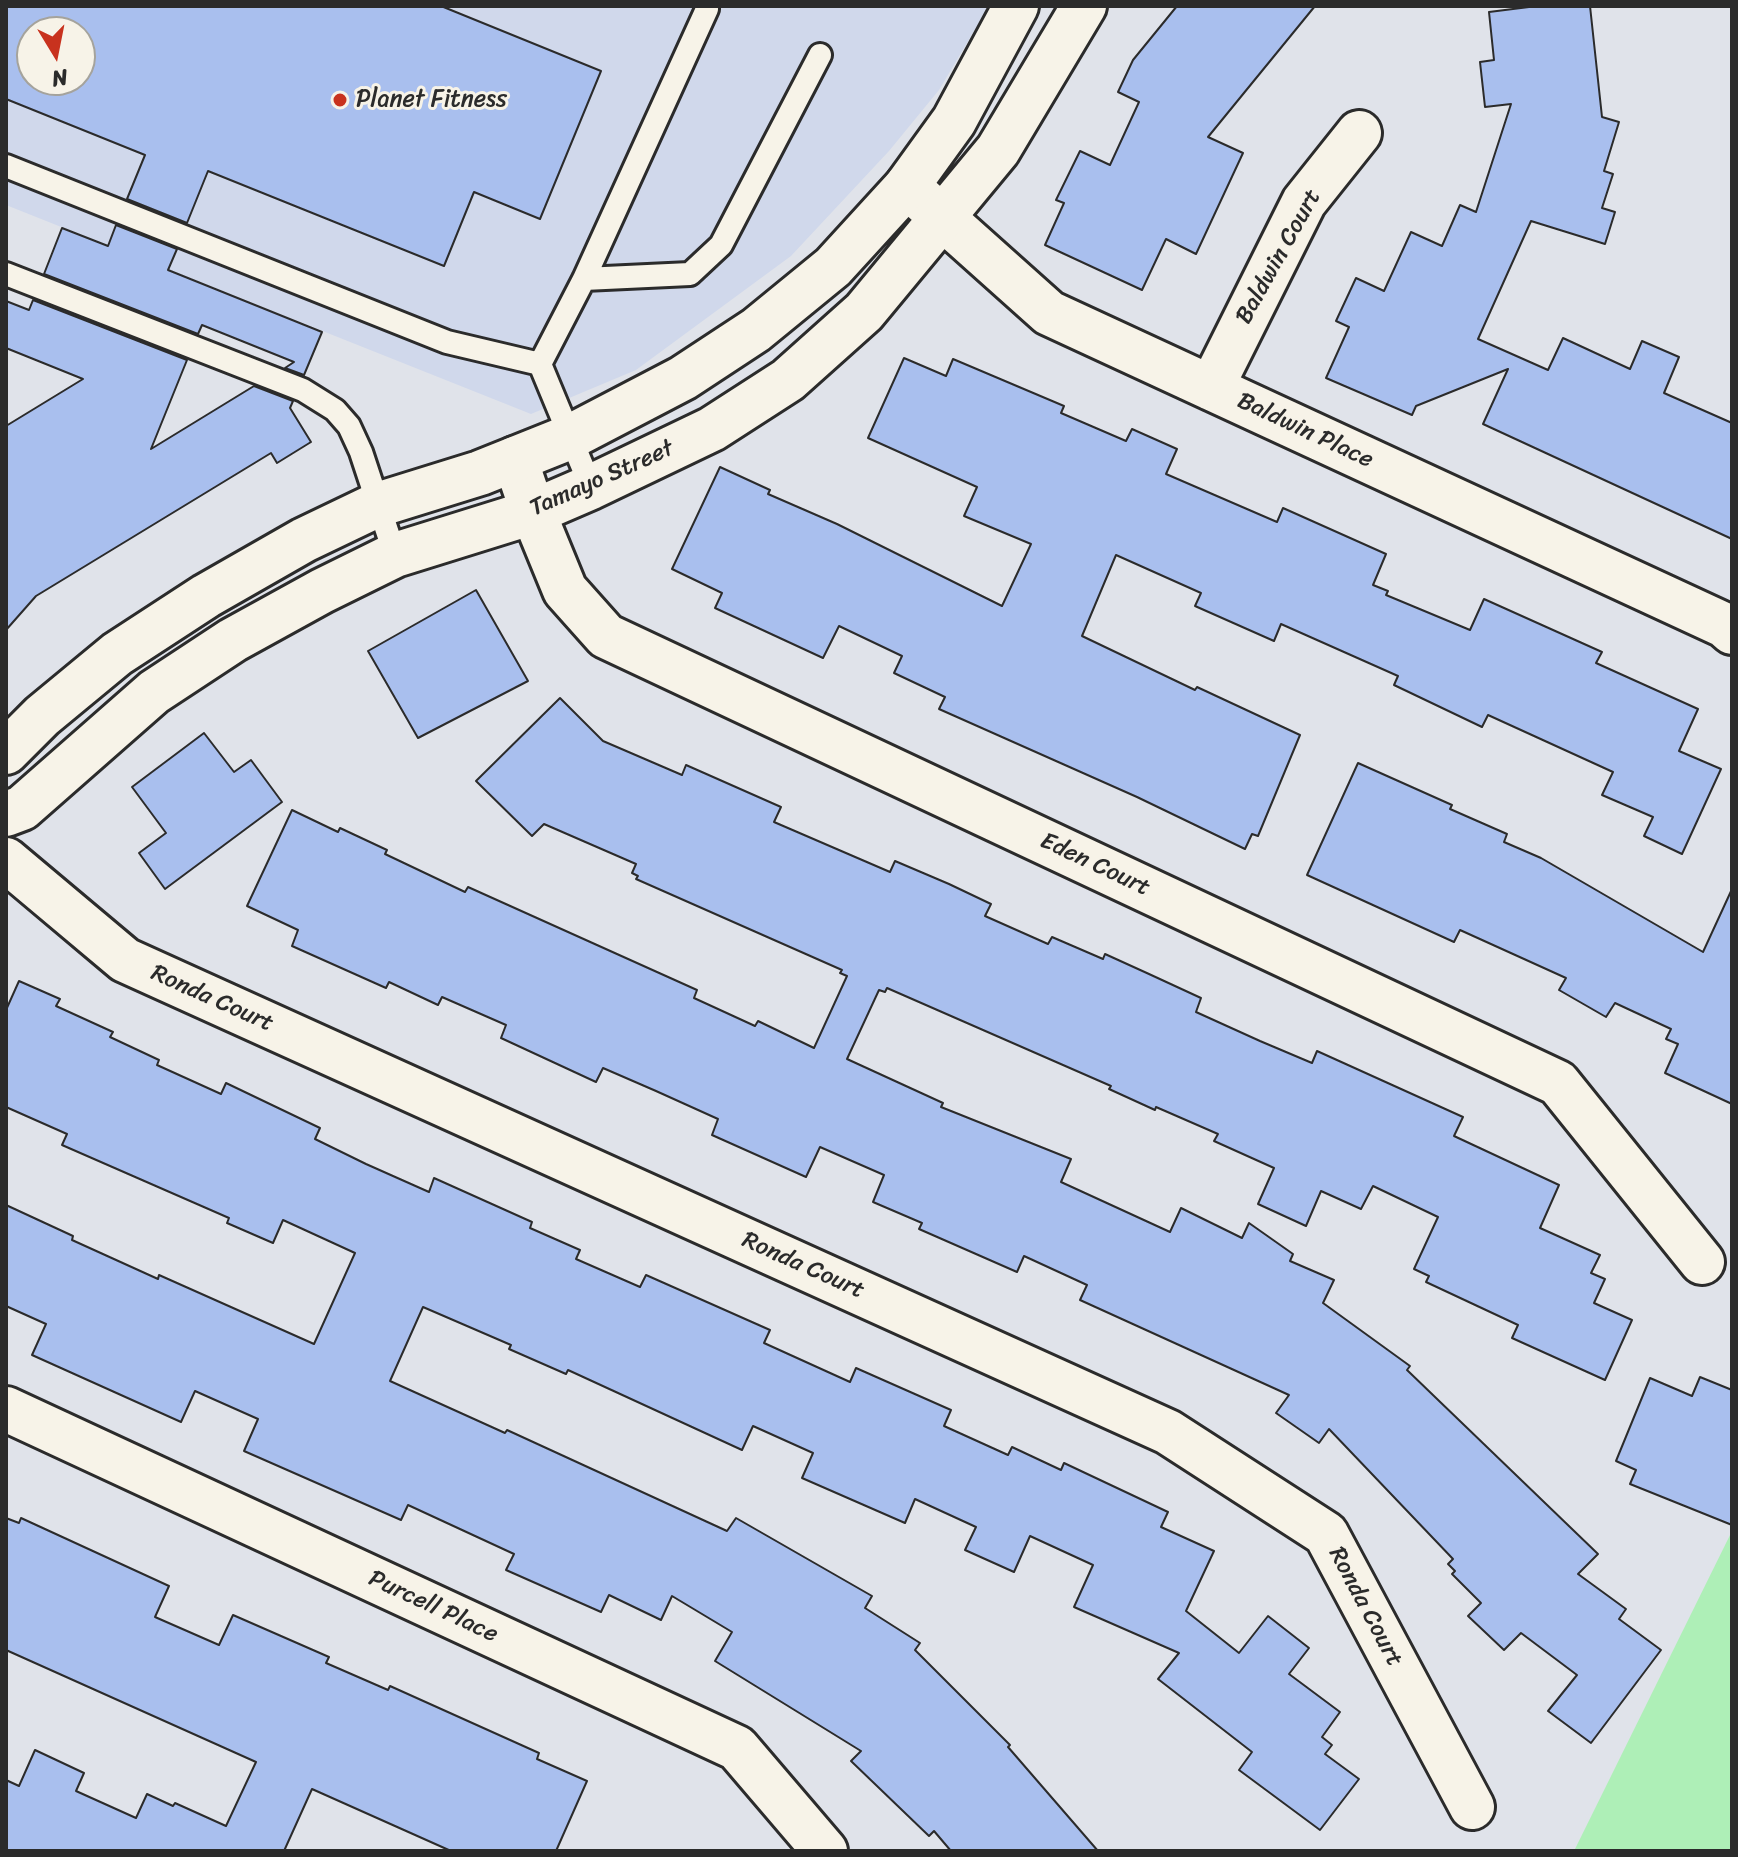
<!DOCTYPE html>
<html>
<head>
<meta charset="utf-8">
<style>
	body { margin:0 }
	#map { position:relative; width:1738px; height:1857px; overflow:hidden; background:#e0e3ea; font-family:Sriracha,sans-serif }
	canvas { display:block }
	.frame { position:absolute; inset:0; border:8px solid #2b2b2b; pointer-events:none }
	.north { position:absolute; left:16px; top:16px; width:80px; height:80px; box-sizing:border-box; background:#f7f3e8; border:2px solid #a5a39c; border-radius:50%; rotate:170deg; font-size:22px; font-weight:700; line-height:32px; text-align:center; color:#2b2b2b }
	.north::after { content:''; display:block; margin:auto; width:28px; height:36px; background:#c8321e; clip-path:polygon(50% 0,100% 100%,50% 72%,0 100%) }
</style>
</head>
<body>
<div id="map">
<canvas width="1738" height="1857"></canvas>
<div class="frame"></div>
<div class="north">N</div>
</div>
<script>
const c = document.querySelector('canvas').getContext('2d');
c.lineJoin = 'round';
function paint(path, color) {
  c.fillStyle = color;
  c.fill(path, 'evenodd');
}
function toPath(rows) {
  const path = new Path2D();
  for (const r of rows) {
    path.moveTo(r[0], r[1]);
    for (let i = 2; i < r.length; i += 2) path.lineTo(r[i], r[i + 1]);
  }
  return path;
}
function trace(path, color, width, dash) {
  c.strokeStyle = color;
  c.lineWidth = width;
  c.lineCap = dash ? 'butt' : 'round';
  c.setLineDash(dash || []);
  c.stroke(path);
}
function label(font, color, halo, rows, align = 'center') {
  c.font = font + ' Sriracha,sans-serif';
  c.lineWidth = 6;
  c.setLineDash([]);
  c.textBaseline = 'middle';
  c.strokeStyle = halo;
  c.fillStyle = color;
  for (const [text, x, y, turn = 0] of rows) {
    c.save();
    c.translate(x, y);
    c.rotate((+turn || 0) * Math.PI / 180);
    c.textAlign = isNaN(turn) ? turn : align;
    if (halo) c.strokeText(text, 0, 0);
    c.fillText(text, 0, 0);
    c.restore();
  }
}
paint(toPath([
	[6,6,989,6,939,90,889,151,791,256,636,370,531,414,6,205],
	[32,32,80,32,80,80,32,80]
]), '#d0d8eb');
paint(toPath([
	[1732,1531,1732,1851,1574,1851]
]), '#aeefb7');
const building = toPath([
	[6,6,441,6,601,71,540,219,474,192,444,266,208,171,187,223,127,199,145,155,6,99,6,6],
	[32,32,80,32,80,80,32,80,32,32],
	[1177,6,1315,6,1208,137,1243,153,1196,254,1166,239,1142,290,1045,245,1064,203,1056,200,1080,151,1110,165,1139,102,1118,92,1133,60,1177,6],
	[1537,6,1590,6,1602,117,1619,122,1604,171,1613,174,1602,208,1615,212,1605,244,1531,221,1478,339,1548,370,1563,338,1630,369,1642,341,1679,357,1664,393,1732,423,1732,539,1483,424,1508,369,1416,406,1412,415,1326,378,1349,327,1336,321,1356,278,1384,291,1411,232,1442,246,1460,205,1476,212,1511,104,1485,107,1480,62,1494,60,1489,12,1537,6],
	[116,225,177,249,168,270,322,332,304,375,285,368,294,362,202,325,198,334,44,274,62,228,108,246,116,225],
	[33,300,187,360,151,449,254,386,293,401,290,408,311,442,277,463,271,453,36,596,6,630,6,426,83,379,6,348,6,301,29,310,33,300],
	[904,358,946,376,953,359,1064,406,1061,413,1126,441,1132,429,1177,449,1166,474,1277,522,1283,508,1386,554,1373,585,1388,591,1386,595,1470,630,1484,599,1602,652,1596,663,1698,709,1679,751,1721,769,1682,854,1644,836,1653,817,1602,795,1613,772,1488,715,1482,727,1394,685,1398,676,1281,624,1274,641,1195,606,1201,593,1116,555,1082,636,1195,690,1197,687,1300,735,1258,836,1252,834,1245,849,1137,797,939,709,945,697,894,673,902,656,839,626,823,658,715,608,722,593,672,569,720,467,770,490,768,494,837,524,1002,606,1031,544,964,516,977,487,868,438,904,358],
	[476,590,528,681,418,738,368,651,476,590],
	[560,698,603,741,682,775,686,765,781,807,774,822,890,872,895,861,949,884,991,904,985,916,1048,944,1052,937,1103,959,1105,954,1149,974,1201,998,1196,1012,1260,1041,1312,1063,1317,1051,1463,1117,1454,1136,1559,1185,1540,1228,1600,1255,1591,1273,1605,1279,1594,1303,1632,1320,1605,1380,1512,1338,1518,1325,1426,1282,1429,1276,1414,1269,1438,1217,1373,1186,1361,1209,1321,1191,1306,1226,1258,1204,1274,1168,1214,1141,1218,1134,1156,1107,1155,1110,1109,1089,1111,1086,887,988,885,992,879,990,847,1059,943,1103,941,1107,1071,1159,1061,1182,1170,1232,1181,1208,1242,1238,1249,1223,1293,1254,1290,1261,1334,1280,1323,1303,1410,1366,1407,1370,1598,1554,1578,1574,1626,1609,1619,1619,1661,1650,1591,1743,1548,1711,1577,1675,1521,1633,1504,1650,1468,1616,1481,1603,1452,1574,1455,1571,1448,1564,1453,1559,1329,1429,1319,1443,1276,1413,1289,1395,1080,1300,1087,1285,1024,1256,1017,1272,919,1229,922,1223,873,1202,884,1175,820,1147,806,1177,712,1135,718,1119,656,1091,603,1068,596,1082,501,1038,506,1025,442,997,438,1005,389,982,386,988,292,946,298,930,247,906,292,810,338,832,340,828,387,850,385,854,465,892,468,887,697,990,694,998,755,1026,758,1021,814,1048,847,976,840,973,842,970,636,879,638,876,632,873,636,864,544,824,532,836,476,781,560,698],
	[204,733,234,772,251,760,282,802,165,889,139,853,166,833,132,787,204,733],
	[1358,763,1452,805,1450,809,1507,834,1504,842,1541,858,1703,952,1732,889,1732,1104,1665,1073,1678,1044,1666,1039,1671,1029,1615,1003,1606,1017,1559,990,1566,978,1460,930,1454,942,1307,875,1358,763],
	[19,981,60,999,56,1006,113,1032,110,1037,159,1060,157,1065,221,1094,226,1083,320,1128,315,1139,366,1164,429,1192,434,1178,532,1222,530,1228,580,1250,576,1259,640,1287,646,1275,770,1330,764,1343,850,1382,856,1368,951,1410,944,1426,1008,1455,1012,1447,1061,1470,1064,1463,1168,1512,1161,1527,1214,1551,1186,1611,1239,1653,1268,1616,1309,1648,1289,1674,1340,1712,1322,1737,1332,1745,1325,1754,1359,1779,1320,1830,1239,1770,1252,1752,1158,1679,1179,1653,1074,1607,1093,1565,1030,1536,1014,1572,965,1550,976,1527,915,1499,905,1523,802,1478,813,1453,753,1426,742,1450,568,1370,566,1374,509,1349,511,1345,423,1307,390,1381,505,1433,507,1430,727,1531,736,1518,872,1596,865,1608,920,1643,915,1650,1010,1745,1008,1747,1098,1851,951,1851,934,1831,929,1836,851,1761,861,1751,715,1661,732,1632,672,1596,661,1620,609,1595,601,1612,506,1570,514,1554,408,1505,401,1520,244,1451,258,1419,195,1391,181,1422,32,1355,46,1324,6,1306,6,1205,73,1236,72,1240,158,1279,159,1275,314,1344,355,1253,283,1220,273,1243,227,1223,229,1218,62,1145,67,1134,6,1107,6,1010,19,981],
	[1700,1377,1732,1390,1732,1525,1630,1484,1636,1470,1616,1461,1650,1378,1692,1396,1700,1377],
	[6,1518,19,1523,21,1518,169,1586,155,1617,219,1645,233,1615,329,1657,326,1663,388,1690,390,1686,539,1753,537,1759,587,1781,556,1851,451,1851,312,1789,284,1851,6,1851,6,1780,19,1786,35,1750,84,1773,76,1791,136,1818,147,1794,173,1806,175,1803,226,1826,256,1762,6,1650,6,1518]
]);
paint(building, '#a9bfee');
trace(building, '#2b2b2b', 2);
const service = toPath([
	[6,166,447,342,540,364,591,487],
	[6,274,303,390,335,410,349,426,361,452,395,555],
	[584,279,690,274,721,245,820,55],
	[540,364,584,279,707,9]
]);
const minor = toPath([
	[907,186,1049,313,1724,625,1732,632],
	[1211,388,1304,202,1359,133],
	[515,459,533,512,565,590,606,636,1558,1083,1702,1262],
	[6,860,125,960,1168,1432,1326,1534,1472,1807],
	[6,1409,737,1748,825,1851]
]);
const tertiary = toPath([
	[6,752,42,716,117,654,206,596,304,540,377,505,480,473,570,437,683,378,756,330,833,267,907,186,954,121,1016,6],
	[6,814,22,808,154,692,233,640,322,591,395,555,533,512,591,487,712,429,788,380,864,312,998,150,1084,6]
]);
trace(service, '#2b2b2b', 28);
trace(minor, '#2b2b2b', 50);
trace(tertiary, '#2b2b2b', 50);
trace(service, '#f7f3e8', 22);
trace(minor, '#f7f3e8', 44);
trace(tertiary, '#f7f3e8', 44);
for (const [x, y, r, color] of [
	[340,100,8,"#c8321e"]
]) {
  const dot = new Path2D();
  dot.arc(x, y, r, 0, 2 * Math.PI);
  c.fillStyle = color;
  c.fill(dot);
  trace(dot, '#f7f3e8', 3);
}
label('24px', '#2b2b2b', '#f7f3e8', [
	["Planet Fitness",356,100]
], 'left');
label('24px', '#2b2b2b', '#f7f3e8', [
	["Baldwin Court",1279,257,-61],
	["Baldwin Place",1305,431,25],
	["Tamayo Street",602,479,-24],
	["Eden Court",1095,865,25],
	["Ronda Court",212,999,24],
	["Ronda Court",803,1266,24],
	["Purcell Place",433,1607,25],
	["Ronda Court",1365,1607,62]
]);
</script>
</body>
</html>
